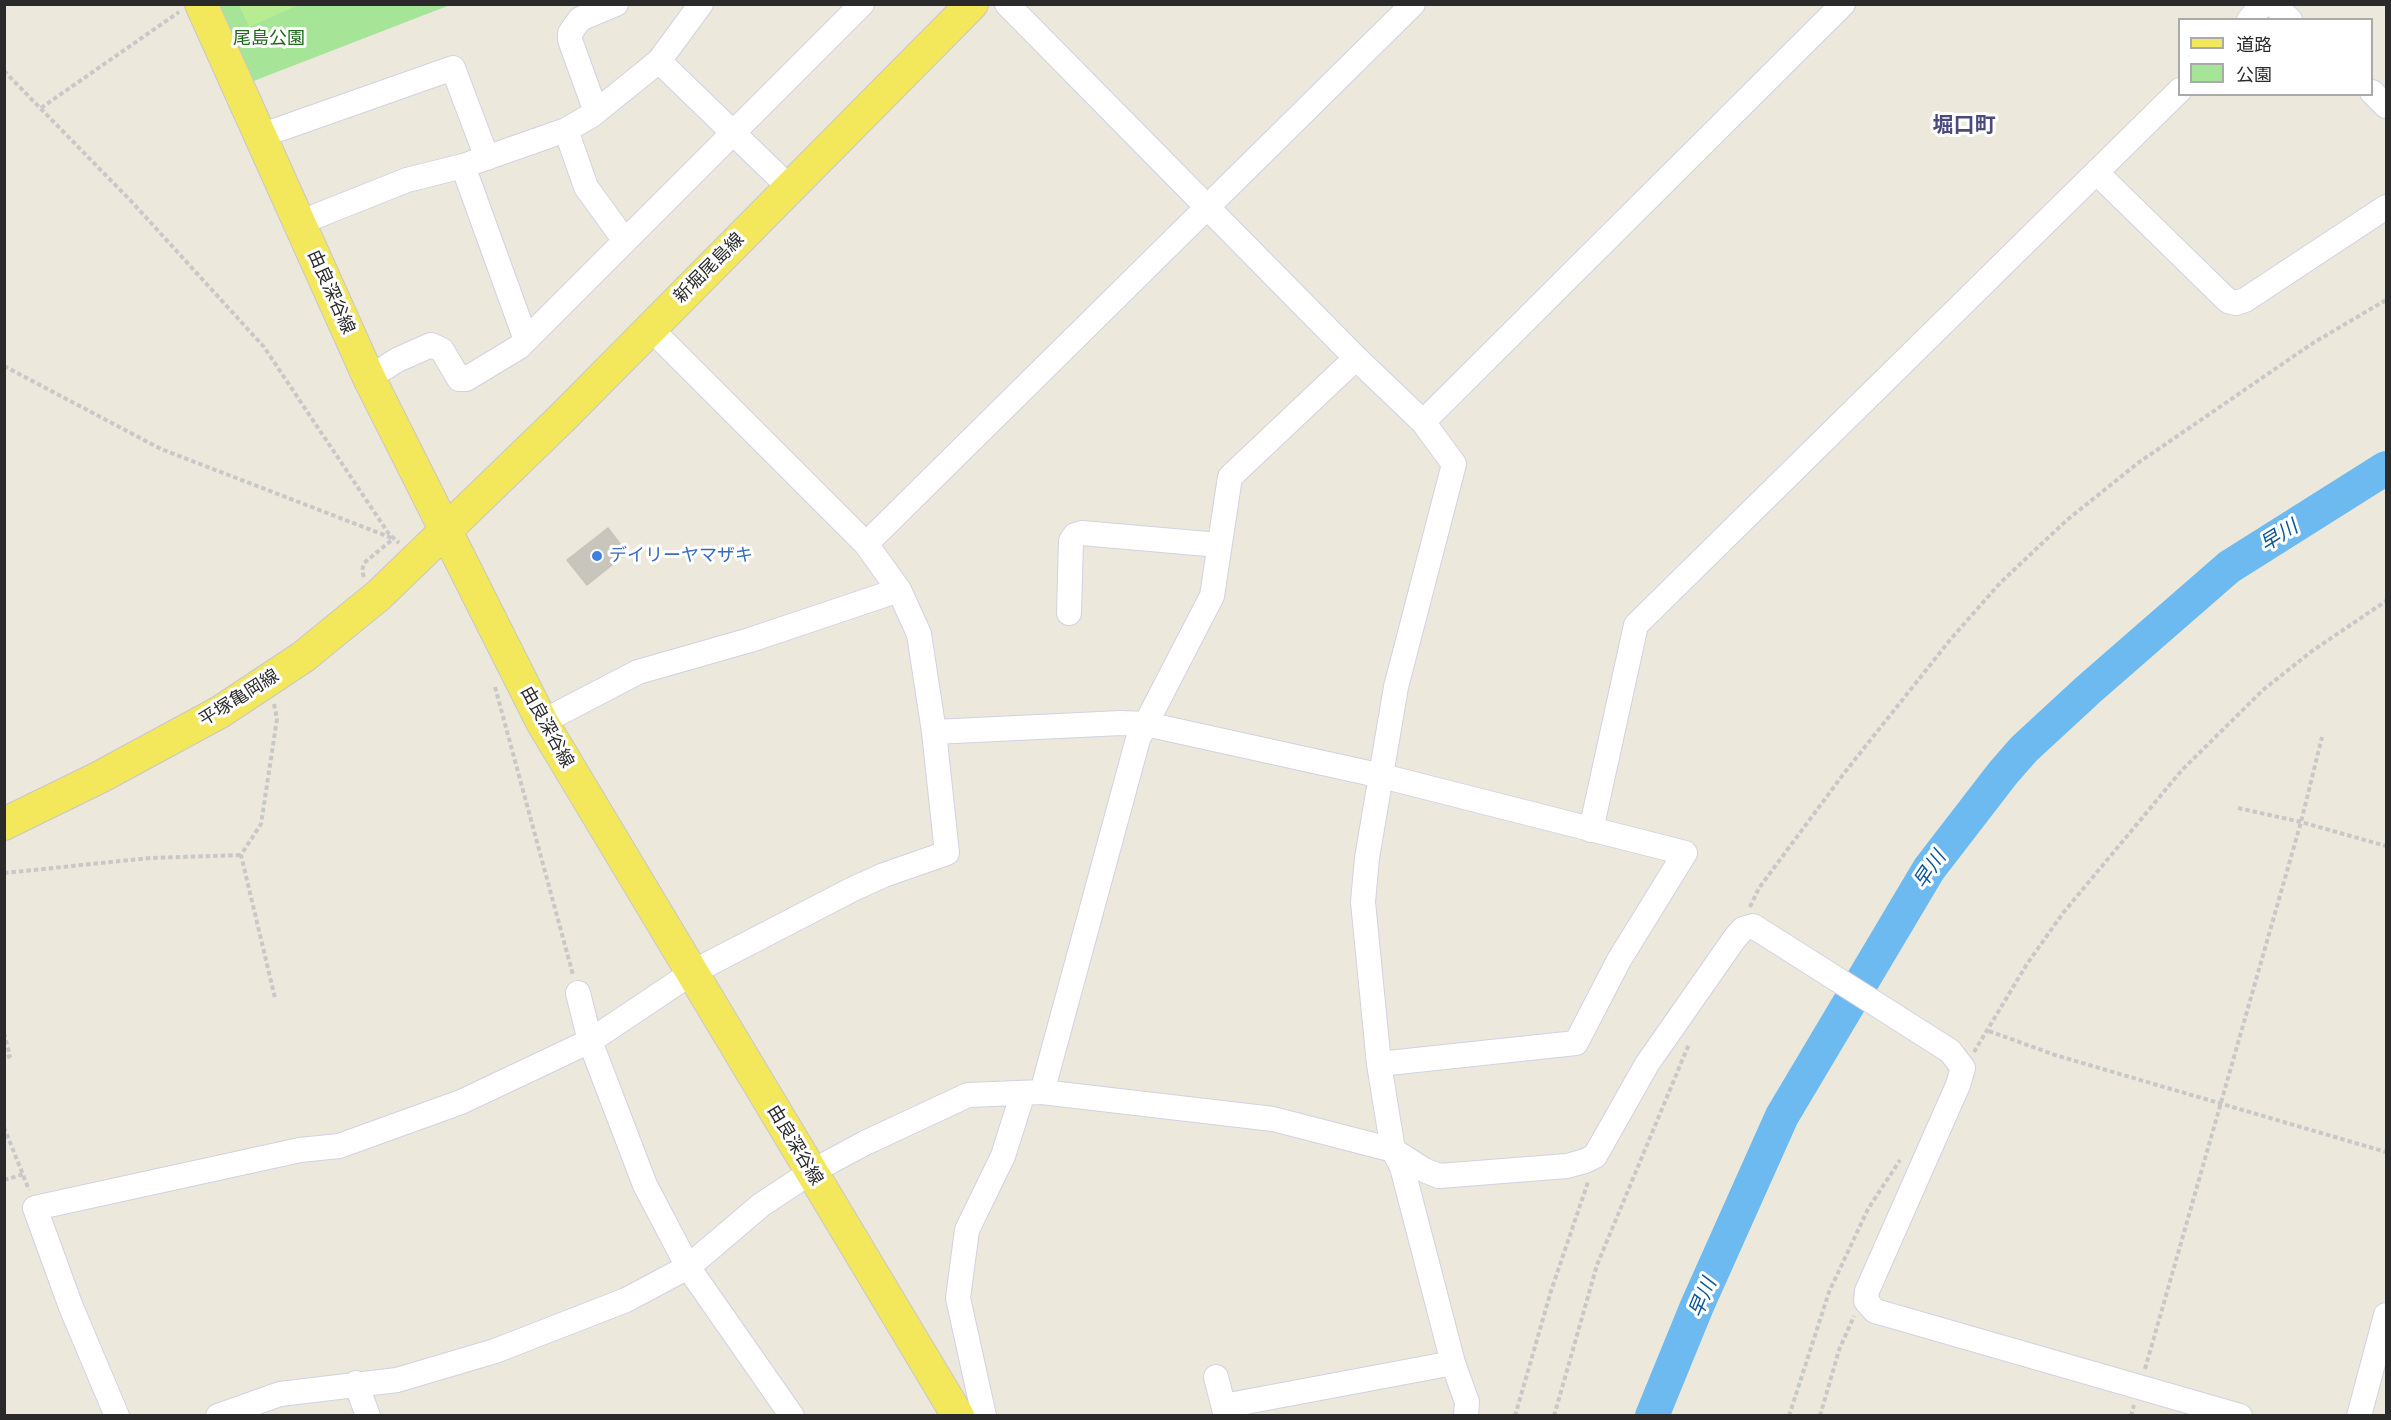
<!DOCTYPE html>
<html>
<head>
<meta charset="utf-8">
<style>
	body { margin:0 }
	#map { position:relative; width:2391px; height:1420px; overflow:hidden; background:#ede8dc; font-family:Raleway,"Noto Sans JP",sans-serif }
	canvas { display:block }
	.frame { position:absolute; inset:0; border:6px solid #2a2a2a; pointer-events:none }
	.legend { position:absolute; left:2178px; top:18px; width:195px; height:78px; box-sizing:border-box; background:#fff; border:2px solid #aaa; margin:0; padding:8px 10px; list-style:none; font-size:18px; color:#2a2a2a }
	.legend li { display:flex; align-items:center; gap:12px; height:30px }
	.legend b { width:30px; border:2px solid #aaa }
</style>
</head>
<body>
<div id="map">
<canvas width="2391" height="1420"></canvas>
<div class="frame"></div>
<ul class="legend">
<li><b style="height:8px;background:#f3e75b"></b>道路</li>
<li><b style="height:16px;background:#a6e497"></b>公園</li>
</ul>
</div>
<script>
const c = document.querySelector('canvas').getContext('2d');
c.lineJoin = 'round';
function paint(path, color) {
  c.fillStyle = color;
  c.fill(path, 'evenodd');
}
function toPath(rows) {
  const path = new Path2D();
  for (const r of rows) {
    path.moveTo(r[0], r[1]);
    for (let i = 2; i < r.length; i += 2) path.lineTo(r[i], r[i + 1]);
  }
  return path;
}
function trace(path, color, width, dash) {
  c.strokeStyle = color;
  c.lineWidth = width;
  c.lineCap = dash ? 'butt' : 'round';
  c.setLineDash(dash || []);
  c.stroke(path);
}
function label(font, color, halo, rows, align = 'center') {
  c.font = font + ' Raleway,"Noto Sans JP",sans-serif';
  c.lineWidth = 6;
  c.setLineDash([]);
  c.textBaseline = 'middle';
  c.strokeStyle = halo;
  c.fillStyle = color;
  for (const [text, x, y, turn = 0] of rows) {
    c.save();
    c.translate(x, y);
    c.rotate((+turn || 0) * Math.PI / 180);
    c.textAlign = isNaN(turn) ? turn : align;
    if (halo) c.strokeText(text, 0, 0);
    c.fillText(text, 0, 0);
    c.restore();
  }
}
paint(toPath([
	[217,5,450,5,251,82]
]), '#a6e497');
paint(toPath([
	[239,5,299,5,249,27]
]), '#b8ec93');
trace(toPath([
	[1652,1416,1697,1306,1782,1116,1929,869,2003,773,2024,749,2089,689,2229,567,2386,468]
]), '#6dbaf1', 34);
const building = toPath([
	[608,528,627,553,587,585,567,560,608,528]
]);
paint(building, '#c8c5bc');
trace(building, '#c8c4b6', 1.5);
const minor = toPath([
	[1007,4,1356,358,1423,422,1454,464,1396,687,1367,858,1363,902,1379,1064,1393,1150,1402,1167,1453,1363,1467,1402,1466,1416],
	[2273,4,2290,20],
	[2249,20,2263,4],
	[659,61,790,188],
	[2372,92,2386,106],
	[596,112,570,40,570,33,580,19,616,4],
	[566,130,586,187,625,241],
	[260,136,453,68,487,158],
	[463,166,526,340],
	[2097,173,2228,301,2236,303,2245,300,2386,207],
	[299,223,407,180,463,166,566,130,592,115,659,61,701,4],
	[369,378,397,360,431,345,442,350,459,379,466,379,519,347,862,4],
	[1423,422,1843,4],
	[866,544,1413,4],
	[1069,613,1071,541,1075,535,1082,533,1219,545],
	[542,722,638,672,750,640,899,590],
	[934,732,1121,723,1146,724,1382,776,1685,853,1619,960,1576,1043,1379,1064],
	[1591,830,1636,625,2180,90],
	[578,993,590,1041,645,1185,688,1267,792,1416],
	[1042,1092,1138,739,1212,596,1230,477,1356,358],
	[1216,1377,1226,1416],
	[356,1383,368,1416],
	[1224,1406,1453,1363],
	[117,1416,71,1307,35,1208,300,1150,339,1146,461,1102,590,1041,693,972,853,889,884,875,947,853,934,732,919,634,899,590,866,544,650,328],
	[218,1416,280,1394,397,1380,495,1351,626,1300,688,1267,761,1205,811,1172,865,1143,968,1095,1042,1092,1273,1119,1393,1150,1424,1170,1439,1176,1567,1166,1585,1161,1595,1156,1647,1064,1735,938,1743,929,1753,926,1950,1051,1963,1068,1958,1085,1867,1291,1866,1301,1875,1311,2240,1416],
	[984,1416,958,1298,967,1230,1003,1156,1023,1093],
	[2359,1416,2386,1315]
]);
const major = toPath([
	[201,4,369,378,542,722,958,1416],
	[4,824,100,777,220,712,303,657,379,595,562,418,972,4]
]);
trace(minor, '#d1d2e3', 26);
trace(major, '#c8c8c8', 34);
trace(toPath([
	[4,71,131,201,264,347,389,534,399,543],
	[41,108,179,12],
	[4,366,161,449,392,538],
	[364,577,362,571,364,563,393,539],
	[495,687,573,975],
	[274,704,277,719,261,824,241,855,275,998],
	[2238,808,2301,822,2386,846],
	[4,873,150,858,241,855],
	[1750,907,1759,888,1845,772,1950,640,2000,583,2067,520,2138,463,2313,343,2386,300],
	[1989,1031,2055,1055,2386,1152],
	[4,1033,10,1056,4,1058],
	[1974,1052,2027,964,2063,913,2182,770,2263,690,2312,651,2386,601],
	[4,1127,29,1190],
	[4,1180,24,1174],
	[2145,1369,2301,822,2322,737],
	[1515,1416,1551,1291,1588,1182],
	[1554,1416,1597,1265,1689,1044],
	[1789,1416,1829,1292,1868,1209,1900,1160],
	[1820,1416,1839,1350,1854,1316],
	[2131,1416,2134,1405]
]), '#c8c8c8', 4, [4.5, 3]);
trace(minor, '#fff', 24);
trace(major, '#f3e75b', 32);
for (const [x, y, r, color] of [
	[597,556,6,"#3f7fe0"]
]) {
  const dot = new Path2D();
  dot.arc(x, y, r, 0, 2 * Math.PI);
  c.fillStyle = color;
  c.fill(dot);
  trace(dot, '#fff', 2);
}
label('18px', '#1d6919', '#fff', [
	["尾島公園",269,39]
]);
label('18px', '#2a2a2a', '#fff', [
	["新堀尾島線",709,268,-45],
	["由良深谷線",331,292,66],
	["平塚亀岡線",239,698,-32],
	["由良深谷線",547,727,61],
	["由良深谷線",795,1145,59]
]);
label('18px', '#366cbe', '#fff', [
	["デイリーヤマザキ",609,556]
], 'left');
label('italic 20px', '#0b559d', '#fff', [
	["早川",2279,536,-32],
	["早川",1930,870,-56],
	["早川",1703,1298,-67]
]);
label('bold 21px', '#4a4b7c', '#fff', [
	["堀口町",1964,126]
]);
</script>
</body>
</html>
